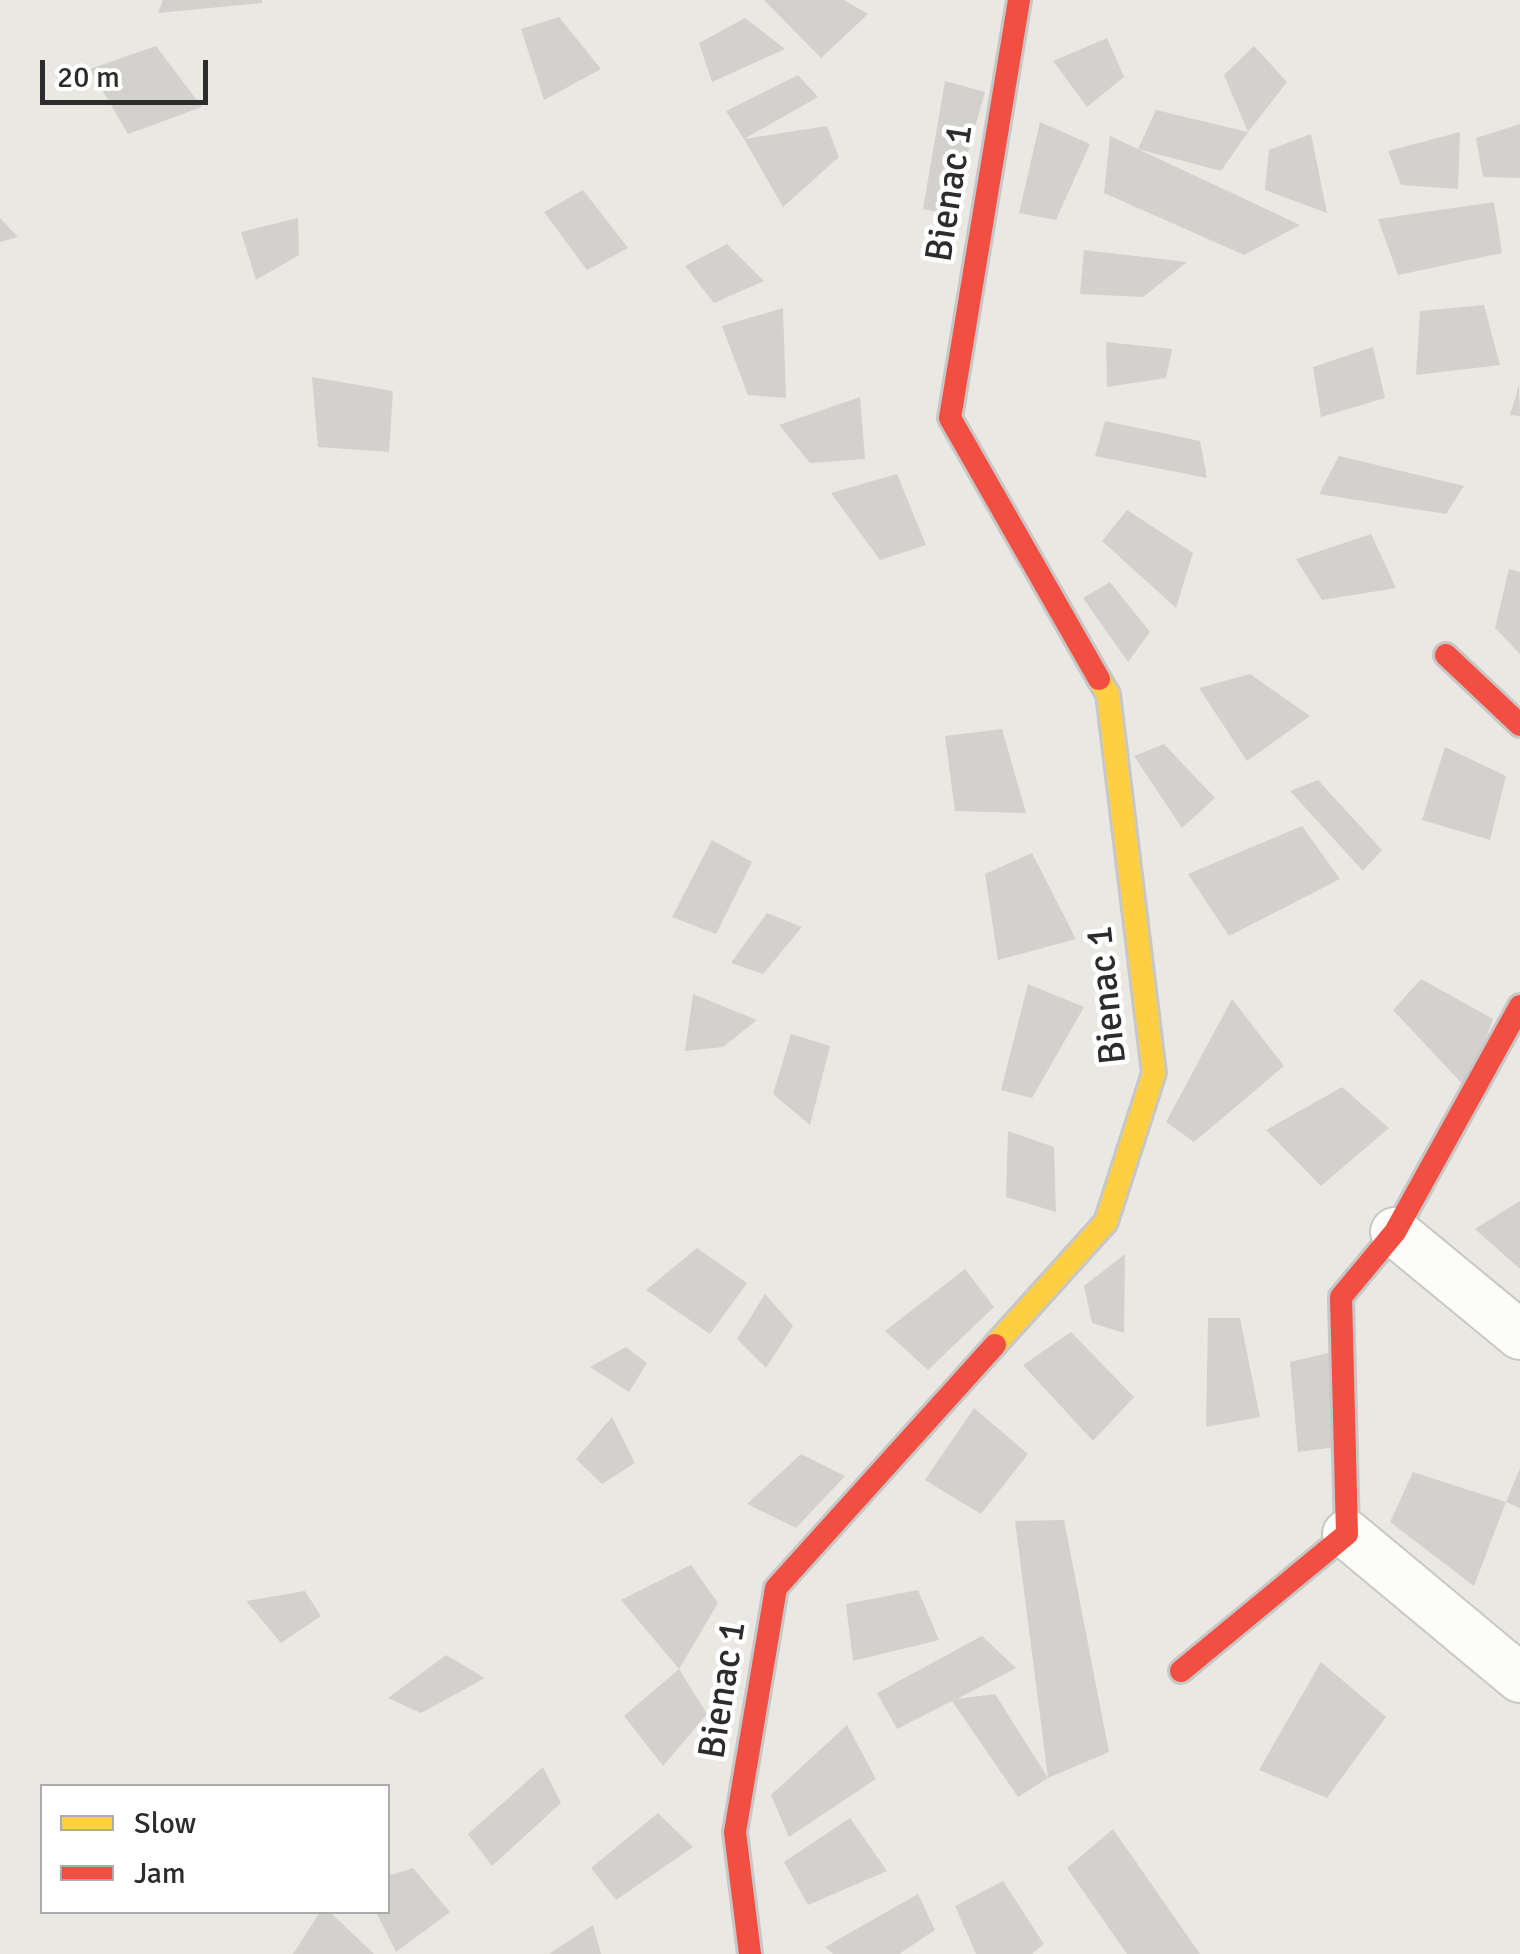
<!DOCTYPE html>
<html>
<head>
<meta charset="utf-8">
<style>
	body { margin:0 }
	#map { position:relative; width:1520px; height:1954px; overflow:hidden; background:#eae8e2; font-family:Signika,sans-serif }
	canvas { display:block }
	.legend { position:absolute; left:40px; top:1784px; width:350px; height:130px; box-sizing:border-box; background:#fff; border:2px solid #ababab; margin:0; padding:12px 18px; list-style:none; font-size:30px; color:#2c2c2c }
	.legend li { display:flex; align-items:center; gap:20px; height:50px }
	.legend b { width:50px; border:2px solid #ababab }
	.scale { position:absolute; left:40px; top:60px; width:168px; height:45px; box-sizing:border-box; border:5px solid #2c2c2c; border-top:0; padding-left:12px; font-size:30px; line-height:35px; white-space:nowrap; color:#2c2c2c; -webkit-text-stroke:8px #fff; paint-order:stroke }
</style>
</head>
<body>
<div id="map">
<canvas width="1520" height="1954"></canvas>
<ul class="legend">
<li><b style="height:12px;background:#ffcf43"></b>Slow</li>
<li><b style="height:12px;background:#f24e42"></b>Jam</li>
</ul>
<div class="scale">20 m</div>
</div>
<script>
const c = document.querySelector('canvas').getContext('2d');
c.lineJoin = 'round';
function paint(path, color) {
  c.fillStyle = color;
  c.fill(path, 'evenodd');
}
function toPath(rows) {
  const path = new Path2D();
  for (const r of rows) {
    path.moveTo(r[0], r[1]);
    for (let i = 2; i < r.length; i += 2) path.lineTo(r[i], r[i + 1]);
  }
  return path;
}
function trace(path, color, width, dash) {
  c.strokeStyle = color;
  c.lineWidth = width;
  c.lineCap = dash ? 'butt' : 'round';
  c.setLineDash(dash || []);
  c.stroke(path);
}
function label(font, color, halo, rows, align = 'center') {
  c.font = font + ' Signika,sans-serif';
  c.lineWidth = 9;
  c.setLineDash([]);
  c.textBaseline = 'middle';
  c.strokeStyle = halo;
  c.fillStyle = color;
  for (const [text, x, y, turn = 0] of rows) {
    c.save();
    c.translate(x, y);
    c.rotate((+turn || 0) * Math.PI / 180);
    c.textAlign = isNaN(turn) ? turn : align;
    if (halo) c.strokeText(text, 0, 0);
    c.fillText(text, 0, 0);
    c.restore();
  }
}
paint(toPath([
	[163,0,262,0,262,3,158,13],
	[764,0,844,0,868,14,821,58],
	[559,17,601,69,544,100,521,29],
	[745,18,785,49,712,82,699,43],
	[1107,38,1124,77,1087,107,1053,61],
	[156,46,202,107,128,134,90,69],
	[1254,46,1287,82,1248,132,1224,75],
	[798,75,818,97,744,139,726,111],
	[945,81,985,92,950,214,923,209],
	[1156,110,1248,132,1221,171,1138,149],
	[1040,122,1090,144,1056,220,1019,213],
	[1520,124,1520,178,1483,177,1476,138],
	[827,126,839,157,783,207,744,139],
	[1460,132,1458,189,1401,185,1388,151],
	[1311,134,1327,213,1265,190,1269,150],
	[1110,136,1138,149,1300,225,1244,255,1104,193],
	[583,190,628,248,587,270,544,212],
	[1494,202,1502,253,1398,275,1378,219],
	[0,218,18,237,0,242],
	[298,218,299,255,256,280,241,232],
	[727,244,764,281,714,303,685,266],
	[1084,250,1187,262,1143,297,1080,294],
	[1484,305,1500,365,1416,375,1420,311],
	[783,308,786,398,748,395,722,326],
	[1106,342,1172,349,1166,378,1107,387],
	[1373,347,1385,398,1321,417,1313,367],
	[312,377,393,391,389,452,318,447],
	[1519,385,1520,416,1510,415],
	[860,397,865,459,810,463,779,425],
	[1105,421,1200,441,1207,478,1095,456],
	[1339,456,1464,486,1446,514,1319,494],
	[897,474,926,545,880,560,831,493],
	[1127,510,1193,553,1176,608,1102,541],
	[1371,534,1396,588,1322,600,1296,559],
	[1509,569,1520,572,1520,654,1495,628],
	[1110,582,1150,632,1128,662,1083,598],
	[1250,674,1310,716,1247,761,1199,688],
	[1002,729,1026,813,955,811,945,736],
	[1164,744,1215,798,1182,828,1134,756],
	[1445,747,1506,776,1490,840,1422,820],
	[1318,780,1382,850,1363,871,1290,791],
	[1302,826,1340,879,1229,936,1188,874],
	[712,840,752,862,716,934,672,917],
	[1032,853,1076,939,998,960,985,874],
	[767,913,802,927,763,974,731,963],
	[1421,979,1493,1019,1468,1090,1393,1010],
	[1028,984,1084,1007,1032,1098,1001,1090],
	[693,994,757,1020,723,1047,685,1051],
	[1232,999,1284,1066,1194,1142,1166,1122],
	[791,1034,830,1046,810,1125,773,1094],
	[1342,1087,1389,1128,1321,1186,1266,1130],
	[1008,1131,1054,1147,1056,1212,1006,1197],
	[1520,1201,1520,1269,1475,1229],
	[697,1248,747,1283,710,1334,646,1290],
	[1125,1254,1124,1333,1092,1323,1084,1286],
	[965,1269,994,1307,928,1370,885,1331],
	[765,1294,793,1326,766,1368,737,1339],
	[1208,1318,1240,1318,1260,1417,1206,1427],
	[1071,1332,1134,1397,1093,1441,1023,1365],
	[626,1347,647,1363,629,1392,590,1367],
	[1353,1347,1344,1446,1298,1452,1290,1362],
	[974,1408,1028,1454,981,1514,925,1480],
	[612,1417,635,1463,602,1484,576,1459],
	[801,1454,845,1476,796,1528,747,1504],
	[1520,1468,1520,1508,1506,1502],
	[1413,1472,1506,1502,1474,1586,1390,1522],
	[1064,1520,1109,1752,1048,1778,1015,1521],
	[691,1565,718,1603,679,1669,621,1600],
	[918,1590,939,1640,853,1661,846,1604],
	[305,1591,321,1616,281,1643,246,1601],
	[982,1636,1016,1668,957,1699,995,1694,1048,1778,1018,1797,952,1701,897,1729,877,1693],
	[446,1655,485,1678,421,1713,388,1698],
	[1321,1662,1386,1717,1327,1798,1259,1770],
	[679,1669,707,1714,663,1766,624,1716],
	[847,1725,876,1779,789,1837,771,1795],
	[543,1767,561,1803,492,1866,468,1834],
	[658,1813,693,1847,616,1900,591,1868],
	[850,1818,887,1871,808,1905,784,1862],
	[1113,1829,1200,1954,1127,1954,1067,1868],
	[413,1868,450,1912,396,1952,376,1912,388,1912,388,1876],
	[1003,1881,1044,1944,1032,1954,976,1954,955,1906],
	[918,1894,935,1930,899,1954,833,1954,825,1947],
	[320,1912,330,1912,374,1954,293,1954],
	[593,1925,601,1954,549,1954]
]), '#d3d1cd');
const street = toPath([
	[1395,1232,1520,1335],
	[1347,1534,1520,1678]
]);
const slow = toPath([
	[995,1345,1106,1222,1154,1073,1108,694,1099,679]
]);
const jam = toPath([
	[1019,0,950,418,1099,679],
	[1446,655,1520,725],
	[1181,1671,1347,1534,1341,1297,1395,1232,1520,1006],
	[750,1954,735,1832,776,1588,995,1345]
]);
trace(street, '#c8c7c7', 52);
trace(slow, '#c8c7c7', 28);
trace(jam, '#c8c7c7', 28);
trace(street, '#fcfcfb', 48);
trace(slow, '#ffcf43', 22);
trace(jam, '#f24e42', 22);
label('38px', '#2c2c2c', '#fff', [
	["Bienac 1",951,193,-81],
	["Bienac 1",1108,995,-96],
	["Bienac 1",724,1690,-81]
]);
</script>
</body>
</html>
